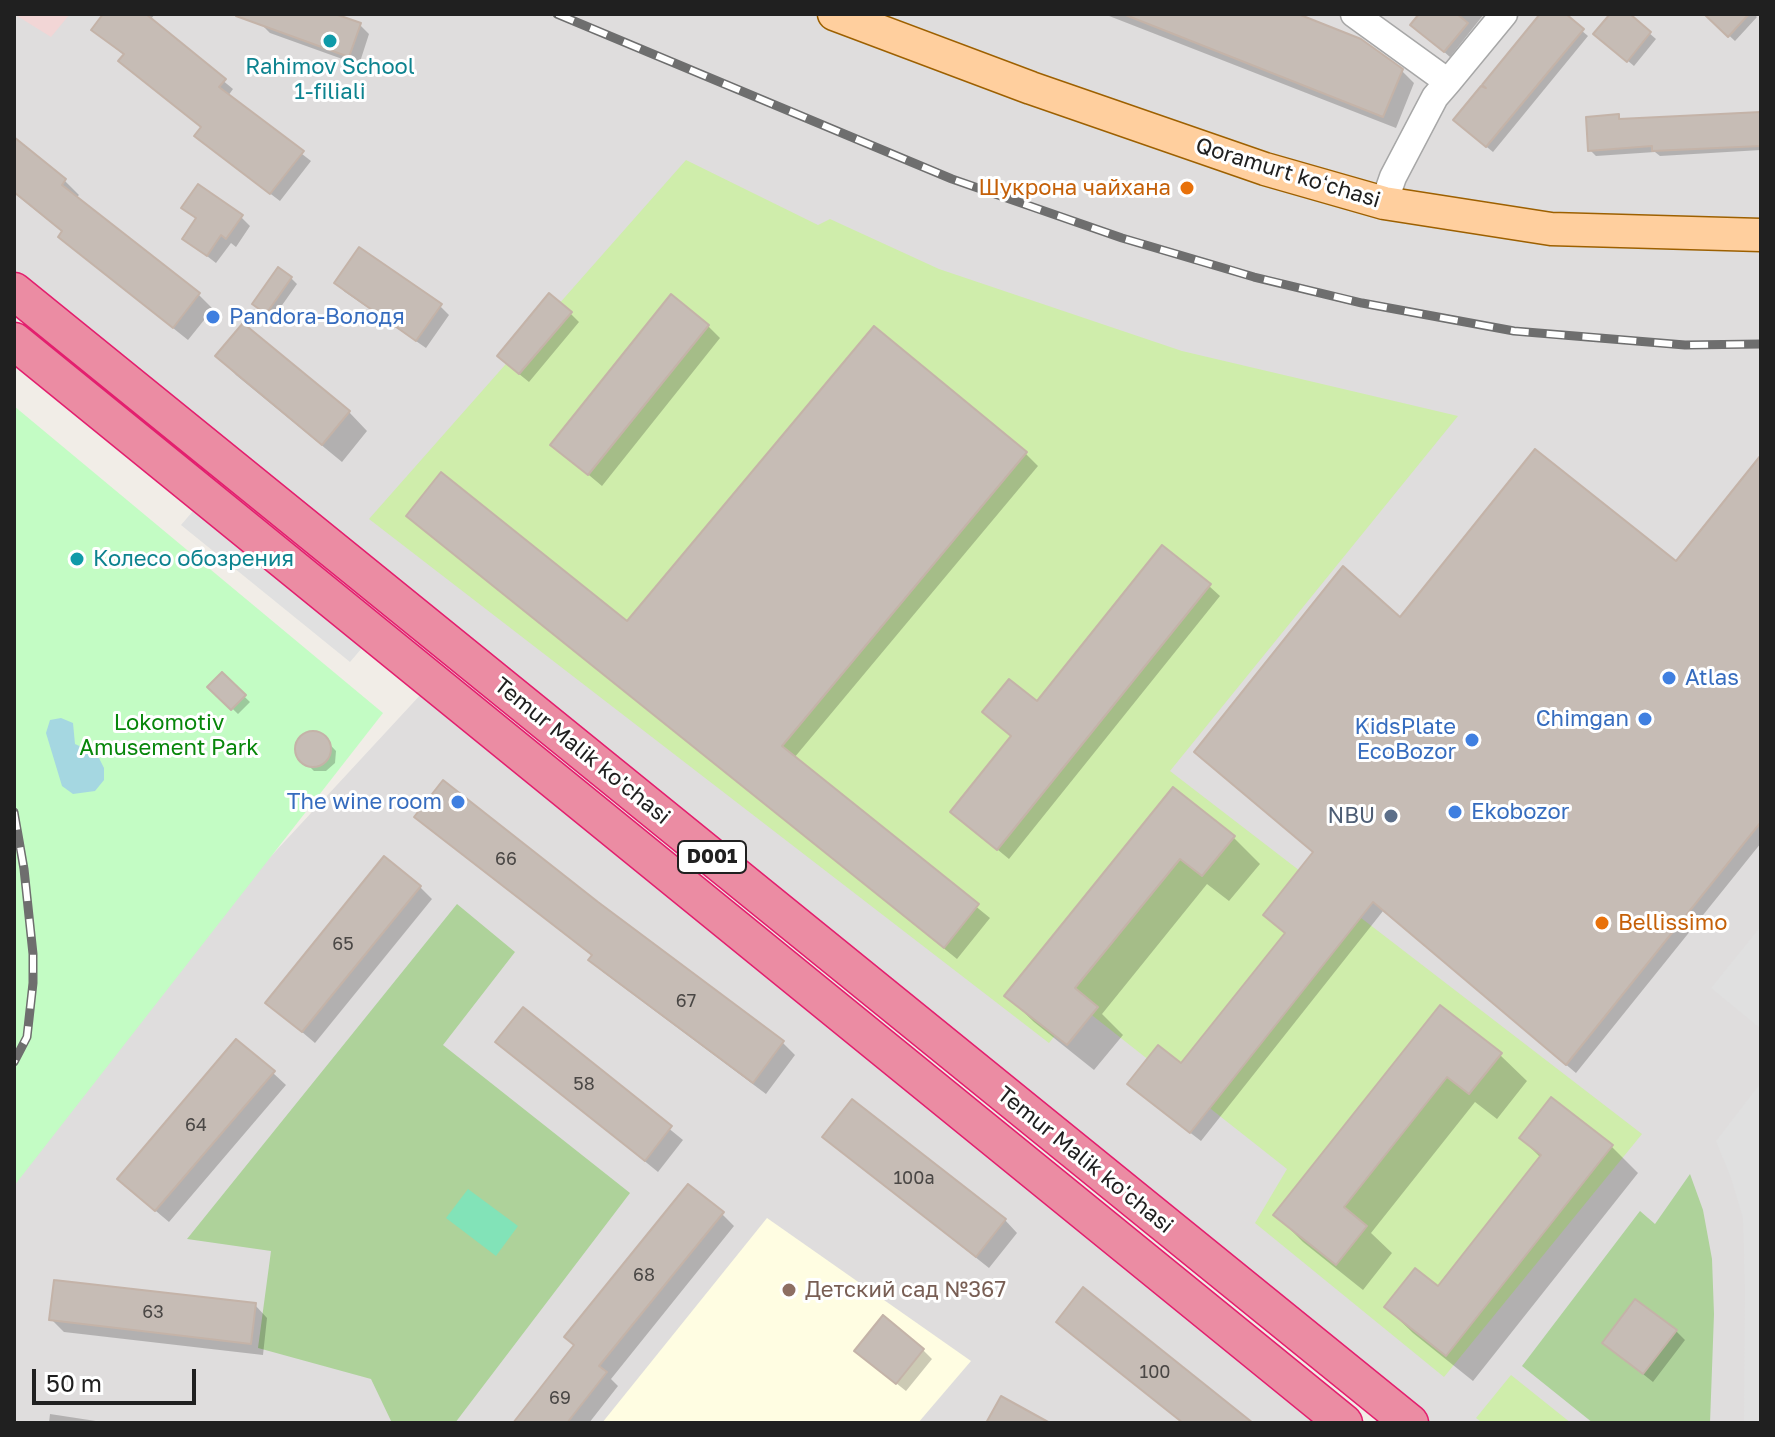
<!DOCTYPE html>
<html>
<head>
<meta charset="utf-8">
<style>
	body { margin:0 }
	#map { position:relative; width:1775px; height:1437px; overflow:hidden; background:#f1ede7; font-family:"Golos Text",sans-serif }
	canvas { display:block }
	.frame { position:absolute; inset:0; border:16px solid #202020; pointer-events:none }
	.scale { position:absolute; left:32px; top:1369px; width:164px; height:36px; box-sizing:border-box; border:4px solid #202020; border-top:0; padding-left:10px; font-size:24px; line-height:28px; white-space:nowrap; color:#202020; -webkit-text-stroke:6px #fff; paint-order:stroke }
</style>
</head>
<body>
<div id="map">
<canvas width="1775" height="1437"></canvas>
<div class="frame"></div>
<div class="scale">50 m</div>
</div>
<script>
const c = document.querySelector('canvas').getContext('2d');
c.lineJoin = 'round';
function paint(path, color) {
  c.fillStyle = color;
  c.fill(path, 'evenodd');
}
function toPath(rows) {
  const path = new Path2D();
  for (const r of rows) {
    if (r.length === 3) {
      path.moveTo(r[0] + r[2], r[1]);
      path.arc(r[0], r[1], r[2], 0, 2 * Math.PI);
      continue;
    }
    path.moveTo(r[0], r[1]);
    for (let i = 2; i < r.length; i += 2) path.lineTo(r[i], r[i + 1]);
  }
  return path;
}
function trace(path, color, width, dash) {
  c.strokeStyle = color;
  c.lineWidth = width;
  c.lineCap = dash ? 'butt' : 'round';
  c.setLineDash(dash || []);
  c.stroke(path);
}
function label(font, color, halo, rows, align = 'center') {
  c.font = font + ' "Golos Text",sans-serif';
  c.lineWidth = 6;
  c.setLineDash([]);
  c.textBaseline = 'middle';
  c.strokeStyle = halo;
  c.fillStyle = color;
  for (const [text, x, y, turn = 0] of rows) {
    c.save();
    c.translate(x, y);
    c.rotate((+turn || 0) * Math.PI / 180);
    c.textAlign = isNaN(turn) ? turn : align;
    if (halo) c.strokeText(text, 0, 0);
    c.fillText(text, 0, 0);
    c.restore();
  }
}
paint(toPath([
	[14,14,1761,14,1761,1423,1410,1423,14,291],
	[423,692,1344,1423,14,1423,14,1134]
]), '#dfdddd');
paint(toPath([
	[14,14,70,14,51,37]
]), '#f2d6d6');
paint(toPath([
	[767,1218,971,1361,918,1423,602,1423]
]), '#fffde2');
paint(toPath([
	[686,160,818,225,830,219,939,269,1182,351,1458,416,1170,771,1642,1134,1444,1377,1255,1223,1287,1169,1079,1005,1049,1043,369,519],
	[1511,1375,1571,1423,1483,1423,1476,1418]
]), '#cfedab');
paint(toPath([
	[457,904,515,952,443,1045,630,1193,455,1423,392,1423,371,1379,258,1348,271,1251,187,1239],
	[1690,1174,1703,1210,1712,1259,1714,1314,1710,1423,1593,1423,1522,1366,1640,1211,1655,1224]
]), '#aed29a');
paint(toPath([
	[14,406,383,713,14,1186]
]), '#c3fcc4');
paint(toPath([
	[468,1189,518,1226,496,1256,446,1218]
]), '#82e3b8');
paint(toPath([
	[193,511,362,648,350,662,181,525],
	[1761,926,1761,1029,1711,988],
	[1759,1085,1761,1087,1761,1423,1744,1423,1745,1289,1743,1218,1731,1178,1716,1141]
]), '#e0e0e0');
paint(toPath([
	[61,718,73,723,75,744,97,754,104,768,104,780,95,791,73,794,62,786,46,733,50,720]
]), '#a5d7e1');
paint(toPath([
	[106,14,155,14,150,20,233,89,228,96,311,161,280,201,206,145,203,128,130,70,125,56,103,38],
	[264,14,329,14,360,25,369,34,359,65,270,33,261,24],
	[1104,14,1292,14,1401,70,1414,83,1396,128],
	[1422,14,1484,14,1450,57,1419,30],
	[1543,14,1562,14,1588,36,1493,152,1461,126,1493,93],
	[1613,14,1627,14,1656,39,1634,66,1602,39],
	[1706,14,1754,14,1757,17,1735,41],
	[1761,114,1761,150,1660,156,1655,152,1596,156,1590,150,1618,116,1623,121],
	[14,140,65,181,79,195,76,198,199,295,213,309,188,340,75,250,61,236,64,233,14,193],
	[184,208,241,217,250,226,236,247,231,243,216,263,185,239,198,220],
	[291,278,297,284,273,318,260,310],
	[336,283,440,306,449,315,426,348,345,292],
	[570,313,579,322,529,382,508,365],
	[708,326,720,338,602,486,553,445],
	[218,356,349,412,367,431,342,462,236,375],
	[1026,454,1038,466,794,758,990,918,957,959,408,516,628,624],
	[1761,468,1761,843,1576,1073,1383,911,1201,1141,1140,1094,1182,1066,1286,934,1400,620,1676,563],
	[1209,586,1220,596,1009,859,952,812,1037,704],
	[222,675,250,702,238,714,210,687],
	[320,734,336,751,335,763,326,771,314,771,299,756,298,745,307,735],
	[1174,789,1233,837,1260,864,1229,901,1207,884,1102,1014,1123,1035,1094,1070,1034,1022,1007,996],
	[416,817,596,904,783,1043,795,1055,766,1094,603,972,590,960,593,956,429,829],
	[420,887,432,899,315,1043,268,1003],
	[1441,1008,1500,1055,1527,1081,1497,1119,1475,1102,1371,1233,1392,1253,1363,1290,1303,1242,1276,1215],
	[523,1010,683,1140,658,1172,498,1042],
	[273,1073,286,1085,169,1222,132,1191],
	[1551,1100,1612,1147,1638,1173,1473,1381,1413,1333,1386,1307,1438,1289,1541,1158,1521,1138],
	[824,1137,1005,1220,1017,1233,989,1268],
	[722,1214,734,1226,611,1379,618,1386,589,1423,516,1423],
	[255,1305,267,1318,263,1355,64,1332,51,1319],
	[1676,1331,1685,1340,1653,1382,1614,1351],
	[923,1350,932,1359,906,1391,866,1359],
	[50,1414,109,1423,49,1423]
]), '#0003');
const building = toPath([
	[103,14,146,14,226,79,219,87,304,151,270,194,194,136,201,127,118,61,124,54,91,30,103,14],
	[237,14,335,14,361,23,349,57,236,16,237,14],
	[1123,14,1298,14,1361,39,1403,69,1383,117,1123,14],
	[1419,14,1457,14,1468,23,1444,52,1410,25,1419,14],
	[1540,14,1566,14,1584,29,1486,147,1453,120,1481,86,1486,88,1482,85,1540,14],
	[1610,14,1630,14,1651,32,1627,62,1593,34,1610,14],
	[1704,14,1749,14,1728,37,1704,14],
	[1761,112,1761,146,1652,151,1652,146,1588,151,1586,117,1619,114,1619,119,1761,112],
	[14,137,66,179,62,185,200,293,173,328,58,237,62,231,14,192,14,137],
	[198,184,243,215,226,239,221,235,207,256,182,239,196,218,181,208,198,184],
	[359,247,442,304,416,341,334,283,359,247],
	[278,267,292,277,266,314,252,304,278,267],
	[549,293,572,312,519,374,497,356,549,293],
	[671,294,709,325,588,475,550,445,671,294],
	[243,323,350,411,322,445,215,356,243,323],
	[874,326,1027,452,782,746,979,904,944,948,406,516,441,472,627,621,874,326],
	[1535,449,1676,561,1761,455,1761,822,1566,1065,1373,902,1190,1133,1127,1084,1158,1045,1181,1063,1285,933,1263,915,1313,852,1194,752,1343,566,1400,617,1535,449],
	[1162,545,1211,584,997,850,950,812,1011,736,982,712,1009,679,1037,701,1162,545],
	[222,672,246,695,231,710,207,687,222,672],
	[313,749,18],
	[443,780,598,902,784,1041,753,1083,588,960,592,955,414,817,443,780],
	[1173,787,1235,836,1202,876,1180,859,1075,988,1098,1007,1067,1045,1004,996,1173,787],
	[384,856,421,886,302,1032,265,1003,384,856],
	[1440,1005,1502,1053,1469,1094,1447,1077,1344,1207,1367,1226,1336,1265,1273,1215,1440,1005],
	[523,1007,672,1126,645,1161,495,1042,523,1007],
	[236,1039,275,1071,155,1211,117,1179,236,1039],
	[1551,1097,1613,1145,1446,1356,1384,1307,1415,1268,1438,1286,1541,1155,1519,1138,1551,1097],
	[852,1099,1006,1219,976,1257,822,1137,852,1099],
	[688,1184,724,1212,599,1366,607,1372,567,1423,513,1423,574,1345,564,1337,688,1184],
	[54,1280,256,1303,251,1344,49,1320,54,1280],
	[1083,1287,1253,1423,1183,1423,1056,1322,1083,1287],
	[1635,1299,1677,1330,1643,1374,1602,1343,1635,1299],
	[883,1315,924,1349,896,1384,854,1351,883,1315],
	[1001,1396,1050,1423,986,1423,1001,1396]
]);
paint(building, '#c6bcb5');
trace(building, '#c4b3a8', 2);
const minor = toPath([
	[1354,14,1448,82,1435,97,1393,177,1384,203],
	[1448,82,1504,14]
]);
const major = toPath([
	[834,14,1031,88,1265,169,1384,203,1551,229,1761,235]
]);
const highway = toPath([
	[14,291,1410,1423],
	[14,341,1344,1423]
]);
trace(minor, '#a7a7a7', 29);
trace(major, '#9d6000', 35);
trace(highway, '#e31f6e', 39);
trace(minor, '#fff', 26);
trace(major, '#ffcf9e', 32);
trace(highway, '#eb8ca3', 36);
const rail = toPath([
	[557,14,952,179,1122,238,1254,277,1362,303,1514,331,1685,345,1761,344],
	[14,812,24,869,33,954,33,983,27,1037,14,1062]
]);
trace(rail, '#6e6e6e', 9);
trace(rail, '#fff', 6, [18]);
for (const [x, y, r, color] of [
	[330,41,8,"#0f9aa8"],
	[1187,188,8,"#e8710a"],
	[213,317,8,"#3f7fe0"],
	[77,559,8,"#0f9aa8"],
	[1669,678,8,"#3f7fe0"],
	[1645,719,8,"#3f7fe0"],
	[1472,740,8,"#3f7fe0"],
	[458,802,8,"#3f7fe0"],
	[1455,812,8,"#3f7fe0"],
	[1391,816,8,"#5c6f8a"],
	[1602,923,8,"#e8710a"],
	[789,1290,8,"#8d6e63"]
]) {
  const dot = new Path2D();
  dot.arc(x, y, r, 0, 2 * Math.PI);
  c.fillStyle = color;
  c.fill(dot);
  trace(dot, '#fff', 3);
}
label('18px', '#4a4745', null, [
	["66",506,859],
	["65",343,944],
	["67",686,1001],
	["58",584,1084],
	["64",196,1125],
	["100а",914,1178],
	["68",644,1275],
	["63",153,1312],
	["100",1155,1372],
	["69",560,1398]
]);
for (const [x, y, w] of [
	[712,857,68]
]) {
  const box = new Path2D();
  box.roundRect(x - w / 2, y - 16, w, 32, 6);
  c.fillStyle = '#fff';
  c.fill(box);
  trace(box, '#202020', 2);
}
label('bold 20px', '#202020', null, [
	["D001",712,857]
]);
label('22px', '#0d838f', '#fff', [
	["Rahimov School",330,67],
	["1-filiali",330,92],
	["Колесо обозрения",93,559,"left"]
]);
label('22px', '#202020', '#fff', [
	["Qoramurt koʻchasi",1288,173,17],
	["Temur Malik ko'chasi",582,751,39],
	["Temur Malik ko'chasi",1085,1160,39]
]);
label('22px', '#c56008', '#fff', [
	["Шукрона чайхана",1171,188],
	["Bellissimo",1618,923,"left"]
], 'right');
label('22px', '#366cbe', '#fff', [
	["Pandora-Володя",229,317],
	["Atlas",1685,678],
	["Chimgan",1629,719,"right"],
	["KidsPlate",1456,727,"right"],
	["EcoBozor",1456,752,"right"],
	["The wine room",442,802,"right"],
	["Ekobozor",1471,812]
], 'left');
label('22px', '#07860a', '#fff', [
	["Lokomotiv",169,723],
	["Amusement Park",169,748]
]);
label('22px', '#4e5e75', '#fff', [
	["NBU",1375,816]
], 'right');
label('22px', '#785e54', '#fff', [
	["Детский сад №367",805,1290]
], 'left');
</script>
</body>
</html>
